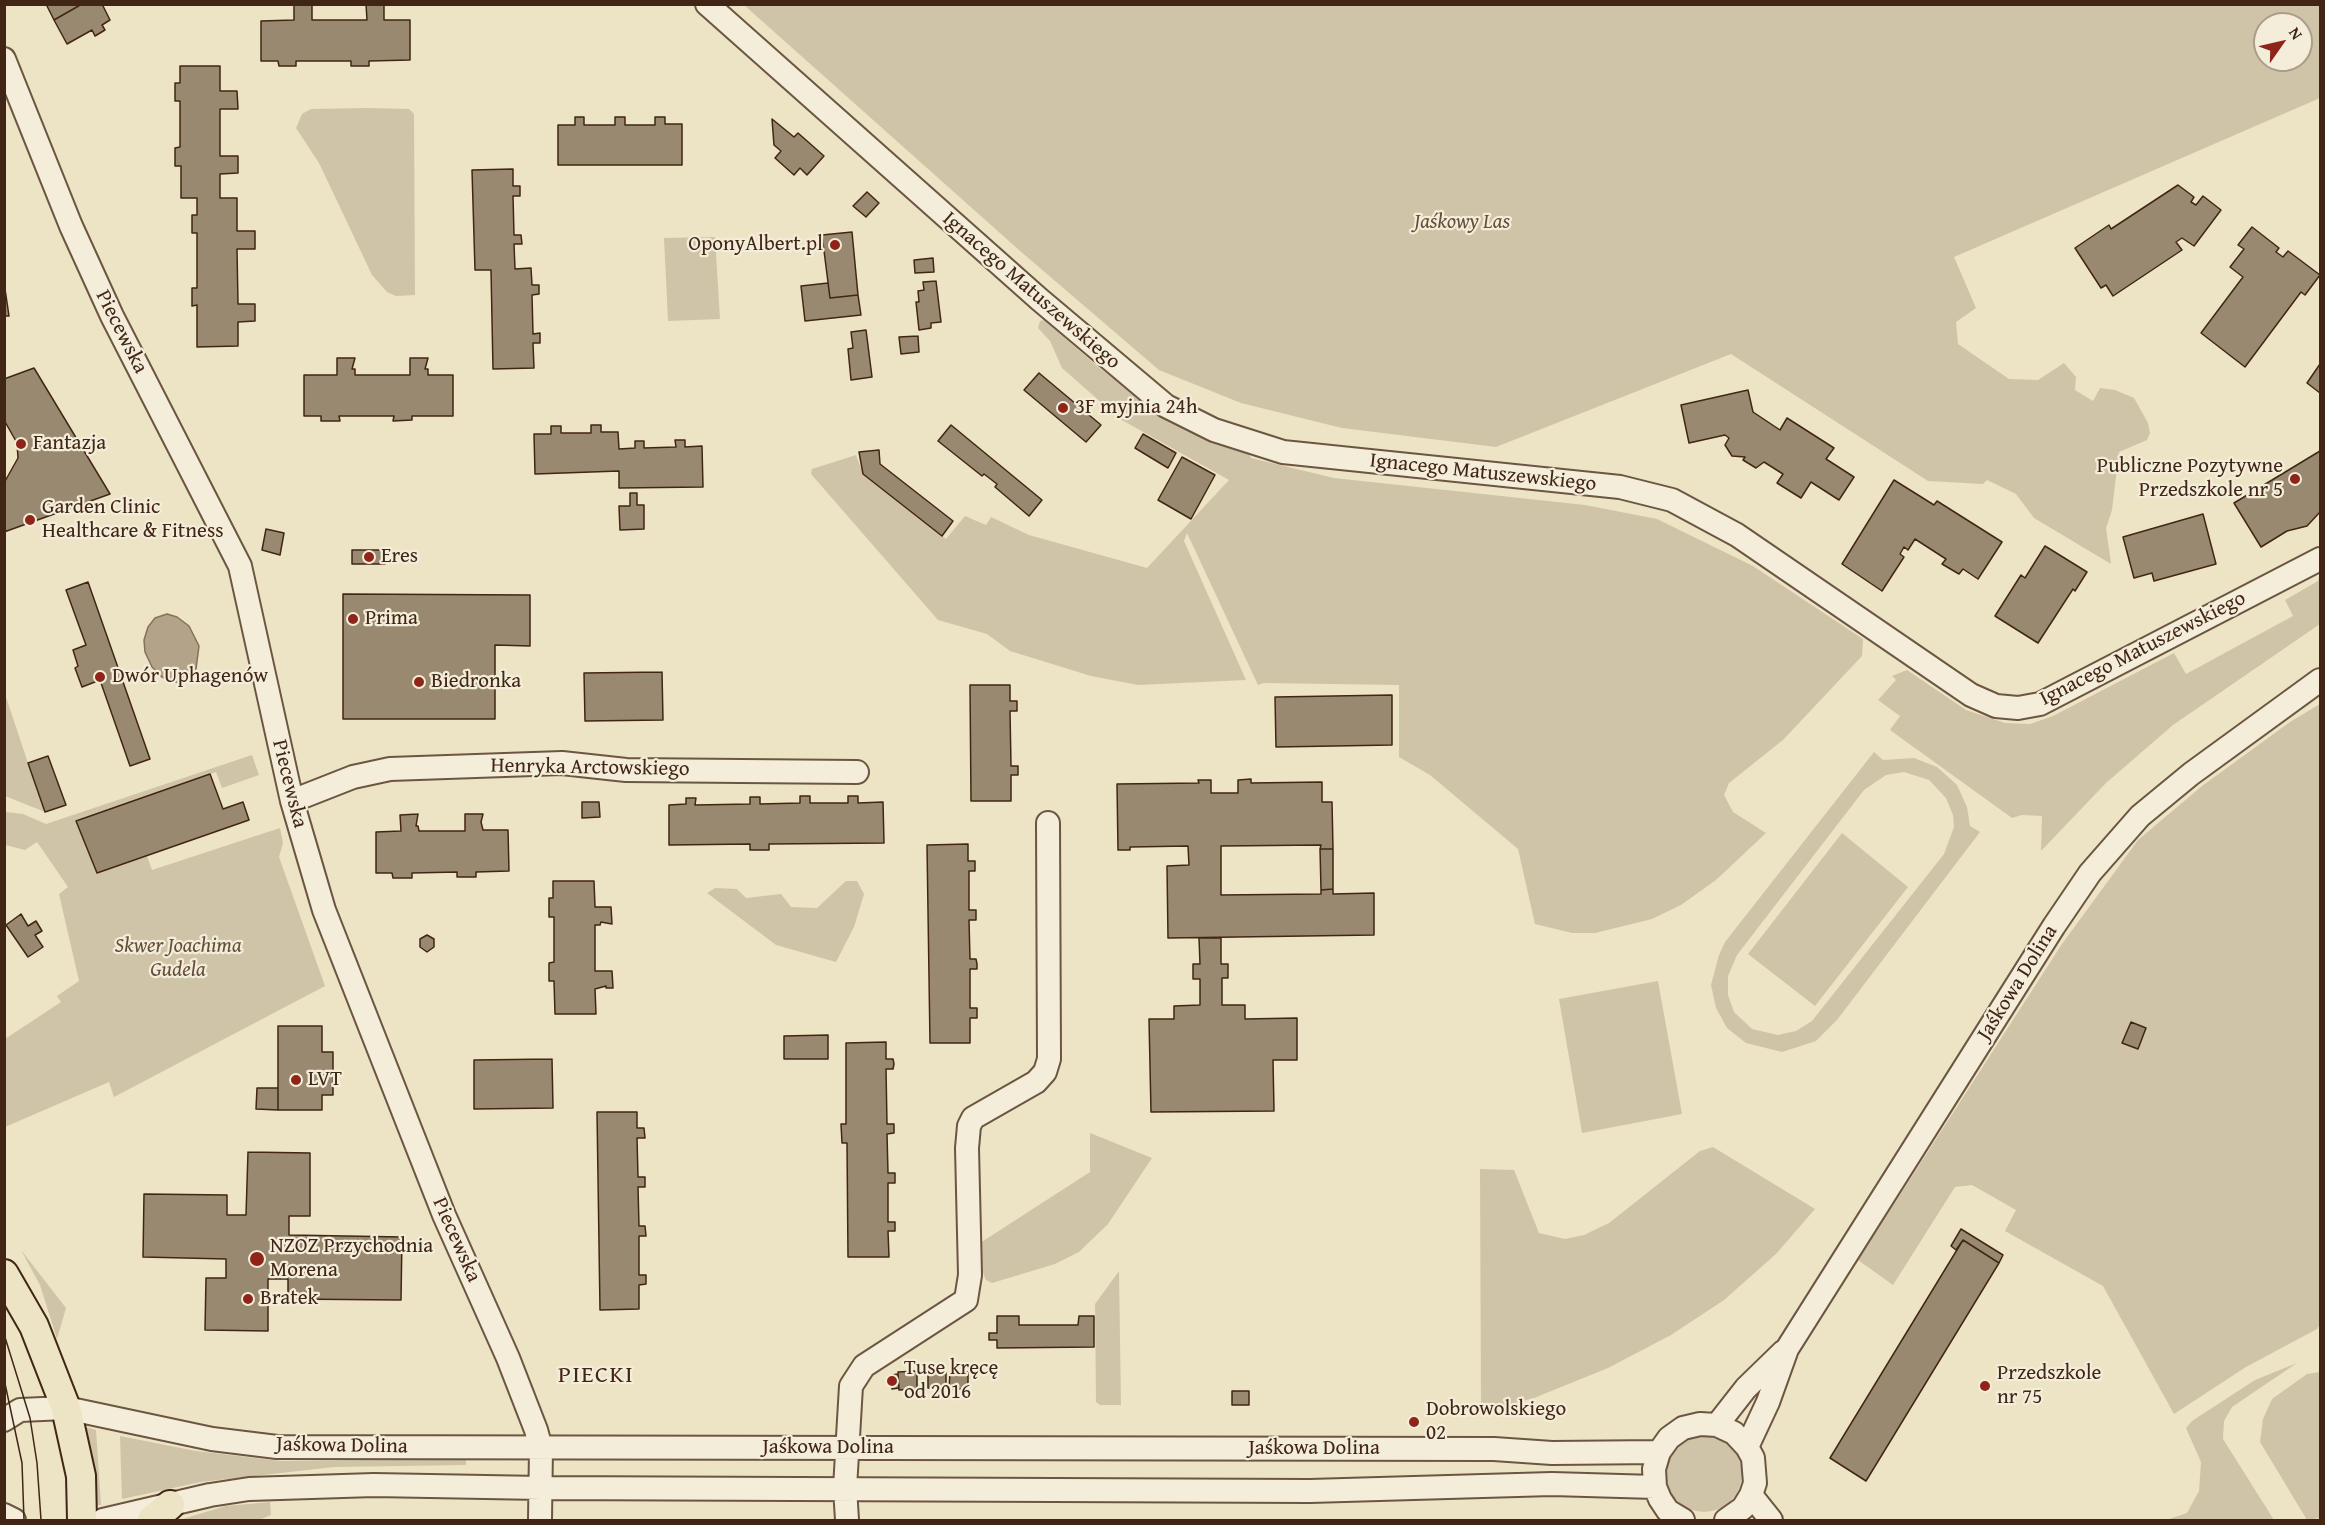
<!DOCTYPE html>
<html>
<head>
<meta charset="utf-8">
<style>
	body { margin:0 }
	#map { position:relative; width:2325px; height:1525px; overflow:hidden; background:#ece4c5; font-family:"Gentium Book Plus",serif }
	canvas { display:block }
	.frame { position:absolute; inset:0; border:6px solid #422615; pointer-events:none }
	.north { position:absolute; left:2253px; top:12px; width:60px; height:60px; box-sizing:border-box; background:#f3edd9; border:2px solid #ac9d8b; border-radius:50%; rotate:56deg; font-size:16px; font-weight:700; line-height:24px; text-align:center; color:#422615 }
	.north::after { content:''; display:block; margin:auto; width:21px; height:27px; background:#8f2418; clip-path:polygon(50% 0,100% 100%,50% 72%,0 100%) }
</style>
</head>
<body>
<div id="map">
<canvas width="2325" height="1525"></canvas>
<div class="frame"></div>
<div class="north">N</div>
</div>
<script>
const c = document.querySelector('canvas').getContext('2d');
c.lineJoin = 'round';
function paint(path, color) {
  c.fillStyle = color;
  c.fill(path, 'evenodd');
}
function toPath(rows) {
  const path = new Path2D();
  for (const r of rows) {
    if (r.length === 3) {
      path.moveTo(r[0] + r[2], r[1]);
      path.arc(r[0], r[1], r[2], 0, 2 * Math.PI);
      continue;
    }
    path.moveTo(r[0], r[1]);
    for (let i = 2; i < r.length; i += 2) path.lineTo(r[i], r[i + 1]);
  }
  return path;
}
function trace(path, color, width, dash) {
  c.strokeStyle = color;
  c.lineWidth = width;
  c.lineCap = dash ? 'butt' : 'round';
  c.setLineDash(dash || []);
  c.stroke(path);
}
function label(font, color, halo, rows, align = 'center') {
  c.font = font + ' "Gentium Book Plus",serif';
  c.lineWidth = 4.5;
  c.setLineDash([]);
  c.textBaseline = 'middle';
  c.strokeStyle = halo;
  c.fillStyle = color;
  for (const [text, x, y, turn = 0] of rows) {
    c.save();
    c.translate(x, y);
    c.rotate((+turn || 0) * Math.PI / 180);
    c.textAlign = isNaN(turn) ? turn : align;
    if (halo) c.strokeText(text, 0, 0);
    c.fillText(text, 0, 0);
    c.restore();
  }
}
paint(toPath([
	[744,5,2320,5,2320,98,1954,257,1976,308,1956,322,1958,344,2009,379,2038,380,2064,363,2076,377,2075,390,2093,401,2100,388,2115,390,2134,398,2148,423,2150,433,2147,440,2119,452,2112,510,2106,528,2111,564,2034,518,2016,494,1987,480,1983,484,1928,481,1731,354,1496,447,1342,428,1241,403,1159,370,1019,250],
	[2265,24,2301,24,2301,60,2265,60],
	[367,108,409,109,414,114,415,295,396,296,387,292,372,275,319,163,296,128,302,114,311,109],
	[715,237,720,319,668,321,664,238],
	[1044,320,1097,366,1166,418,1193,433,1249,454,1251,458,1334,478,1585,505,1657,519,1753,566,1863,639,1862,656,1783,740,1729,783,1724,795,1733,812,1766,833,1716,880,1681,905,1652,919,1595,933,1572,933,1535,924,1518,849,1430,775,1399,757,1399,685,1264,683,1258,685,1187,533,1184,541,1246,680,1138,685,1091,676,1010,651,987,634,938,620,811,474,812,469,856,455,863,474,946,539,965,516,986,525,991,517,1029,535,1147,568,1229,480,1120,419,1062,368,1050,341,1038,328,1040,321],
	[2320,574,2320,624,2173,725,2106,783,2041,851,2042,816,2022,815,2012,818,1890,730,1900,716,1878,700,1896,680,1892,676,1907,670,1966,710,2005,723,2030,724,2053,716,2174,653,2186,674,2293,616,2285,600,2318,581],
	[5,694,28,763,45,812,5,796],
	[2320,704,2320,1324,2317,1329,2246,1367,2174,1414,2103,1286,2005,1231,2016,1210,1972,1185,1955,1187,1893,1285,1858,1260,2062,944,2138,840,2202,786,2290,722],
	[1874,752,1883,760,1914,758,1937,767,1957,785,1967,807,1970,826,1980,832,1837,1020,1816,1041,1782,1052,1746,1043,1727,1028,1716,1008,1711,985,1719,955,1725,942],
	[1904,772,1929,780,1946,798,1953,815,1954,827,1944,854,1812,1021,1796,1031,1778,1035,1752,1029,1734,1012,1728,995,1728,976,1737,955,1864,790,1886,775],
	[252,755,259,775,222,788,216,772,76,822,97,873,147,856,152,870,280,828,283,843,279,857,325,986,114,1097,109,1082,5,1127,5,1039,61,1002,57,996,79,981,59,894,68,887,37,842,25,850,5,845,5,812,23,814,46,824],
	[1842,833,1908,887,1815,1006,1748,954],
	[846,881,857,881,864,894,854,927,836,962,776,945,707,893,715,888,737,889,746,898,781,894,791,907,817,908],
	[1658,981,1682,1114,1582,1133,1559,999],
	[1090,1133,1152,1158,1108,1224,1079,1252,1055,1264,992,1283,986,1280,982,1270,978,1271,977,1245,1090,1172],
	[1713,1147,1815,1209,1776,1254,1724,1300,1671,1335,1608,1368,1534,1398,1503,1406,1481,1405,1480,1169,1514,1170,1539,1233,1565,1239,1584,1235,1609,1223,1700,1151],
	[21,1250,66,1308,57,1339,40,1285],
	[1119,1271,1121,1405,1100,1405,1096,1402,1095,1304],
	[2297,1363,2232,1407,2224,1421,2223,1439,2274,1520,2166,1520,2187,1513,2199,1491,2201,1462,2186,1428,2192,1421,2255,1380],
	[2320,1372,2320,1518,2307,1520,2260,1442,2263,1419,2272,1399,2307,1374],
	[86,1427,96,1430,101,1505,97,1505],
	[1704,1474,38],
	[120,1436,196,1451,281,1461,466,1459,466,1465,334,1467,201,1482,122,1499],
	[270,1502,271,1515,259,1520,179,1520,226,1506]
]), '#cfc4a7');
const water = toPath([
	[167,614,177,617,189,626,199,646,196,669,190,677,182,682,173,682,162,677,152,667,145,652,144,640,148,627,155,618,167,614]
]);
paint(water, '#b2a389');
trace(water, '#85715b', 1.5);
const building = toPath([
	[50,4,82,4,54,20,47,6,50,4],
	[82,4,102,4,110,20,102,25,105,30,95,36,92,30,67,44,54,20,82,4],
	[294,4,312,4,312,20,367,20,366,4,384,4,384,20,410,20,410,60,369,61,369,66,351,66,351,61,296,61,296,66,279,66,278,61,261,61,261,21,294,20,294,4],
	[180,66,220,66,220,91,237,91,238,109,220,109,220,156,238,156,238,173,220,174,220,198,237,198,237,231,255,231,255,249,237,249,238,304,255,304,255,321,238,322,238,346,197,347,197,305,192,306,192,288,197,288,197,233,192,233,192,215,197,215,197,198,181,198,181,166,175,166,175,148,180,147,180,101,175,101,175,83,180,83,180,66],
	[575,117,584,117,584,125,615,125,615,117,625,117,625,125,655,125,655,117,665,117,665,124,682,124,682,165,558,165,558,125,575,125,575,117],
	[772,119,794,137,798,133,824,156,807,175,800,168,794,175,775,158,781,151,774,145,772,119],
	[513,169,513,186,520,186,520,196,513,196,514,235,521,235,522,244,514,244,515,269,531,268,532,285,539,285,539,294,532,295,533,334,540,333,540,343,533,343,534,368,493,369,491,270,475,270,472,170,513,169],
	[2178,185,2194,197,2191,202,2196,205,2203,196,2221,210,2194,246,2182,238,2176,242,2182,250,2113,296,2106,285,2101,288,2075,248,2109,225,2111,229,2178,185],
	[867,192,879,203,866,217,853,206,867,192],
	[2252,227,2279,248,2276,252,2283,257,2288,251,2320,275,2305,295,2301,292,2245,367,2201,333,2243,277,2230,267,2244,249,2238,245,2252,227],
	[852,232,858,295,830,298,822,235,852,232],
	[933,258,934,272,915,273,914,260,933,258],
	[936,281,941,322,931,323,931,328,919,330,916,302,919,302,918,291,924,290,923,282,936,281],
	[4,282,9,316,5,316,4,329,4,282],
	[828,283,830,298,858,295,861,315,805,321,801,286,828,283],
	[866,330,872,377,851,380,848,349,853,348,851,332,866,330],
	[918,336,919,352,901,354,899,337,918,336],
	[337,358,355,358,352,369,355,369,355,375,410,375,410,358,428,358,425,369,428,369,428,375,453,375,453,416,412,416,412,420,393,421,394,416,339,416,340,421,321,421,321,416,304,416,304,375,337,375,337,358],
	[2320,364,2320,393,2307,383,2320,364],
	[34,368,110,494,4,532,4,483,18,458,17,443,4,420,4,379,34,368],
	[1039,373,1101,425,1086,442,1024,390,1039,373],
	[1748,390,1753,412,1780,430,1787,418,1834,448,1826,459,1854,477,1839,500,1811,482,1801,498,1777,483,1783,474,1764,462,1756,468,1743,460,1745,457,1732,456,1725,445,1729,438,1725,435,1689,443,1681,405,1748,390],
	[591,425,601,425,601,432,618,432,619,449,635,448,635,441,644,441,644,448,676,447,675,440,685,440,685,447,702,446,703,487,619,488,619,471,535,474,534,434,551,434,551,426,561,426,561,433,591,433,591,425],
	[951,425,1042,500,1029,516,995,487,997,484,984,474,982,476,938,441,951,425],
	[1143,434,1176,453,1168,468,1135,448,1143,434],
	[879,450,880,464,953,521,942,536,863,474,859,452,879,450],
	[2320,451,2320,512,2307,526,2287,531,2261,547,2234,503,2320,451],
	[1182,457,1215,475,1191,519,1158,500,1182,457],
	[1894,480,1934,505,1937,501,2002,542,1978,579,1963,569,1959,574,1942,564,1946,559,1915,539,1908,550,1904,547,1900,554,1904,557,1882,591,1842,564,1894,480],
	[630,493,637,493,637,505,644,505,644,529,620,530,619,506,630,506,630,493],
	[2203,514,2216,564,2154,581,2152,573,2134,578,2123,537,2203,514],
	[266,529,284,533,280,555,262,550,266,529],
	[2045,546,2087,572,2075,591,2073,589,2038,643,1995,616,2021,575,2025,578,2045,546],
	[352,550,385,550,385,564,352,564,352,550],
	[88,582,150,759,130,766,100,680,82,687,75,668,78,666,73,650,86,645,66,590,88,582],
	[343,594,530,595,530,646,495,645,495,719,343,719,343,594],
	[662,672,663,720,585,721,584,673,662,672],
	[970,685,1010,685,1010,701,1017,701,1017,711,1010,711,1011,766,1018,766,1018,775,1011,775,1011,801,971,801,970,685],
	[1392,695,1392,745,1276,747,1275,697,1392,695],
	[48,756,66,805,45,812,28,763,48,756],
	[210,774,223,809,243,802,249,820,97,873,76,821,210,774],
	[1251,779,1251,783,1322,782,1322,802,1332,802,1333,849,1320,849,1321,845,1221,846,1221,895,1321,894,1321,890,1333,889,1333,894,1374,893,1374,935,1168,938,1167,866,1189,865,1188,846,1130,847,1130,850,1118,850,1117,784,1199,783,1198,780,1211,780,1211,793,1238,793,1238,780,1251,779],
	[800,796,810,796,810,803,848,803,848,796,858,796,858,803,883,802,884,843,769,844,769,850,750,850,750,844,669,845,669,805,686,804,686,798,696,798,695,805,750,804,750,797,760,797,760,804,800,803,800,796],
	[582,802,599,802,600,817,582,818,582,802],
	[418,814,416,826,418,826,419,831,465,831,465,814,483,814,481,822,483,830,508,830,509,871,476,872,476,877,457,877,457,872,412,873,412,878,393,878,392,873,376,873,376,832,401,831,400,815,418,814],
	[968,844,968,861,975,861,975,871,969,871,969,910,976,910,976,920,969,920,970,959,976,959,977,964,977,969,970,969,970,1008,977,1008,977,1018,970,1018,970,1043,930,1043,927,845,968,844],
	[1320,849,1333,849,1333,889,1321,890,1320,849],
	[553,881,594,881,595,907,611,907,612,924,601,922,600,925,595,925,595,971,612,971,613,988,606,988,606,986,595,989,596,1014,555,1014,554,981,549,981,549,963,554,962,554,917,549,917,549,898,553,898,553,881],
	[21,914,28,926,36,921,42,931,35,935,43,947,28,957,6,925,21,914],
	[427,935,434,939,434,947,427,952,420,947,420,939,427,935],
	[1199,938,1221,938,1221,964,1228,964,1228,978,1222,978,1222,1005,1245,1005,1245,1019,1297,1018,1297,1060,1273,1060,1274,1111,1151,1112,1149,1019,1174,1019,1174,1006,1200,1005,1200,979,1193,979,1193,964,1200,964,1199,938],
	[2131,1022,2146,1028,2138,1049,2122,1043,2131,1022],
	[278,1026,322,1026,322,1052,333,1052,333,1095,322,1095,322,1110,278,1110,278,1026],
	[828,1035,828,1059,784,1059,784,1036,828,1035],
	[886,1042,886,1059,893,1059,894,1064,893,1069,886,1069,887,1124,894,1124,894,1133,887,1134,888,1173,895,1173,895,1183,888,1183,888,1222,895,1222,895,1231,888,1231,889,1257,848,1257,847,1143,842,1143,841,1124,846,1124,846,1043,886,1042],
	[552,1059,553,1108,474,1109,474,1060,552,1059],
	[257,1088,278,1088,278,1110,256,1109,257,1088],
	[597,1112,637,1112,637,1128,644,1128,645,1138,637,1138,638,1177,645,1177,645,1187,638,1187,639,1226,645,1226,646,1236,639,1236,639,1275,646,1275,646,1284,639,1285,639,1309,600,1310,597,1112],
	[248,1152,310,1153,310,1216,289,1216,289,1235,402,1237,401,1300,288,1299,288,1279,268,1279,268,1331,205,1330,206,1278,226,1278,226,1259,143,1257,144,1194,227,1195,227,1215,246,1215,248,1152],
	[1961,1229,2003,1255,1999,1263,1963,1240,1956,1250,1951,1246,1961,1229],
	[1963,1240,1999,1263,1866,1481,1830,1458,1963,1240],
	[997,1316,1019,1316,1019,1325,1078,1325,1079,1316,1094,1316,1094,1347,997,1348,997,1340,989,1340,989,1333,997,1333,997,1316],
	[917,1371,917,1389,899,1390,898,1372,917,1371],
	[928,1372,946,1372,946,1388,928,1388,928,1372],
	[950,1372,968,1372,968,1389,949,1389,950,1372],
	[898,1374,899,1388,892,1389,892,1375,898,1374],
	[1232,1391,1249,1391,1249,1405,1232,1405,1232,1391]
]);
paint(building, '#9a8971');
trace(building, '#422615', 1.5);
const minor = toPath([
	[707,4,1039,299,1166,406,1214,430,1283,452,1620,487,1672,500,1737,535,1971,695,1996,706,2018,708,2040,704,2320,559],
	[4,59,71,226,112,316,240,566,292,801,324,910,444,1215,508,1358,536,1430,541,1448,540,1520],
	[292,801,353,777,390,769,562,763,626,770,857,772],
	[4,1420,20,1410,66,1408,212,1439,277,1447,1494,1449,1552,1453,1659,1452],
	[1717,1425,1746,1388,1783,1352],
	[1747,1447,1768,1402,1787,1349,2054,926,2090,873,2140,816,2191,774,2320,680],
	[1751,1495,1771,1520],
	[4,1515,14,1520],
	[103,1520,210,1495,249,1489,374,1485,541,1488,1310,1491,1552,1484,1655,1487],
	[847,1520,845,1488,851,1386,864,1366,966,1300,970,1275,967,1148,969,1126,973,1118,1036,1082,1045,1072,1049,1059,1048,823],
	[1683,1520,1668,1511,1660,1499,1655,1487,1654,1469,1659,1452,1669,1438,1683,1428,1700,1424,1717,1425,1734,1433,1747,1447,1753,1458,1755,1483,1751,1495,1743,1508,1726,1520]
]);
const major = toPath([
	[4,1274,34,1326,66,1408,81,1476,82,1520],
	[152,1520,170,1505]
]);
trace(minor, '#6c5641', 26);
trace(major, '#422615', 32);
trace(minor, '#f3edd9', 22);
trace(major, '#ece4c5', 28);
trace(toPath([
	[4,1334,30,1418,37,1463,41,1520],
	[4,1379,22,1463,24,1520]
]), '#422615', 1.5);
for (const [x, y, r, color] of [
	[835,245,6,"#8f2418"],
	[1063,408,6,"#8f2418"],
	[21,444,6,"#8f2418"],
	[2295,479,6,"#8f2418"],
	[30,520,6,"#8f2418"],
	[369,557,6,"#8f2418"],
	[353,619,6,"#8f2418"],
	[100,677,6,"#8f2418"],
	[419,682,6,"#8f2418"],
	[296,1080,6,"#8f2418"],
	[257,1259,8,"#8f2418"],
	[248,1299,6,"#8f2418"],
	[892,1381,6,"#8f2418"],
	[1985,1386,6,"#8f2418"],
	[1414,1422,6,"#8f2418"]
]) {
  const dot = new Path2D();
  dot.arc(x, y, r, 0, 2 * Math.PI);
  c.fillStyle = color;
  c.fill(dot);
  trace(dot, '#f3edd9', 2);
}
label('italic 21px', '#654e3a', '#f3edd9', [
	["Jaśkowy Las",1462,223],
	["Skwer Joachima",178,947],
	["Gudela",178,971]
]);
label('21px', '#422615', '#f3edd9', [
	["OponyAlbert.pl",823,245,"right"],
	["3F myjnia 24h",1075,408],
	["Fantazja",33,444],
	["Publiczne Pozytywne",2283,467,"right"],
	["Przedszkole nr 5",2283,491,"right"],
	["Garden Clinic",42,508],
	["Healthcare & Fitness",42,532],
	["Eres",381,557],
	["Prima",365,619],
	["Dwór Uphagenów",112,677],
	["Biedronka",431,682],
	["LVT",308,1080],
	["NZOZ Przychodnia",270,1247],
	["Morena",270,1271],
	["Bratek",260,1299],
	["Tuse kręcę",904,1369],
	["od 2016",904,1393],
	["Przedszkole",1997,1374],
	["nr 75",1997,1398],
	["Dobrowolskiego",1426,1410],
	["02",1426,1434]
], 'left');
label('21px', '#422615', '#f3edd9', [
	["Ignacego Matuszewskiego",1031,291,41],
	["Piecewska",121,332,63],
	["Ignacego Matuszewskiego",1483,473,6],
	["Ignacego Matuszewskiego",2143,649,-27],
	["Henryka Arctowskiego",590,768,1],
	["Piecewska",289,784,76],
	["Jaśkowa Dolina",2018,983,-58],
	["Piecewska",456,1240,66],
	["Jaśkowa Dolina",342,1446,1],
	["Jaśkowa Dolina",828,1448],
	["Jaśkowa Dolina",1314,1449]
]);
c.letterSpacing = '1.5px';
label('24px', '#422615', '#f3edd9', [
	["PIECKI",596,1376]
]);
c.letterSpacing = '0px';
</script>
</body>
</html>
